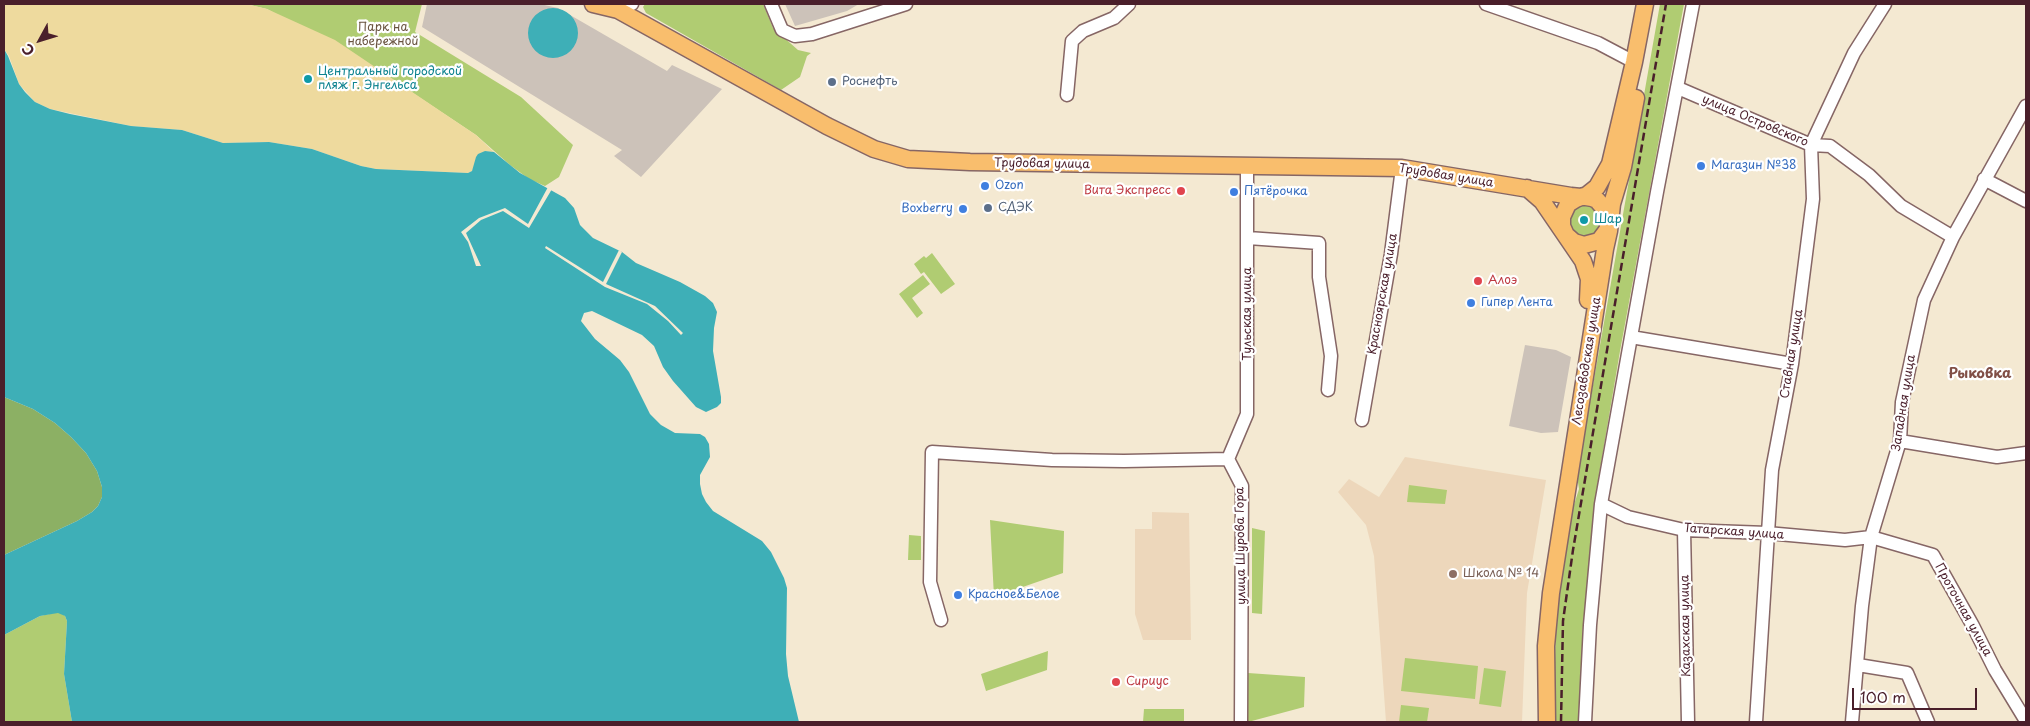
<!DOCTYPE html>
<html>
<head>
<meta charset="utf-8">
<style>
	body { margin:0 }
	#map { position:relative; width:2030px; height:726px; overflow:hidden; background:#f4e9d2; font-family:"Playpen Sans",sans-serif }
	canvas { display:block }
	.frame { position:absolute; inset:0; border:5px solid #4a1f2b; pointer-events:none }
	.north { position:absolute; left:15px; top:15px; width:50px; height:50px; -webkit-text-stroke:4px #fff; paint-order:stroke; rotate:231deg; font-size:14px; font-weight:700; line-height:20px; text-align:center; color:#4a1f2b }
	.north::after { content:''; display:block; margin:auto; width:18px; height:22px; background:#4a1f2b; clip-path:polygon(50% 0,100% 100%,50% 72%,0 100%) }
	.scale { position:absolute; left:1852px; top:688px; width:125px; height:22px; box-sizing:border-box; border:2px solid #4a1f2b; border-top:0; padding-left:6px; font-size:15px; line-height:18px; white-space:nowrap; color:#4a1f2b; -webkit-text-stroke:4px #fff; paint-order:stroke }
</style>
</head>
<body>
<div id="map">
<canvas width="2030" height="726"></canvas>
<div class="frame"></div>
<div class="north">С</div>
<div class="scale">100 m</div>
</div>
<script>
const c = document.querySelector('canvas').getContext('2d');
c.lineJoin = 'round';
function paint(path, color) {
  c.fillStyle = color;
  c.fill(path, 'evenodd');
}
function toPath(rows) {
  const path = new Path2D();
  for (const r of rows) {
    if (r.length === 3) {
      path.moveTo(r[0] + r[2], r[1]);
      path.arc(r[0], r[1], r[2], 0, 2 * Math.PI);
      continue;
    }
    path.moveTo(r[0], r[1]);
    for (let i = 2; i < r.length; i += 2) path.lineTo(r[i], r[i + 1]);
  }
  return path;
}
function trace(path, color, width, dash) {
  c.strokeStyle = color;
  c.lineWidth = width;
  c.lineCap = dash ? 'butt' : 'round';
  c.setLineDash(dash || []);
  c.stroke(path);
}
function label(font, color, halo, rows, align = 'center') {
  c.font = font + ' "Playpen Sans",sans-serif';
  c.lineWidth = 4.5;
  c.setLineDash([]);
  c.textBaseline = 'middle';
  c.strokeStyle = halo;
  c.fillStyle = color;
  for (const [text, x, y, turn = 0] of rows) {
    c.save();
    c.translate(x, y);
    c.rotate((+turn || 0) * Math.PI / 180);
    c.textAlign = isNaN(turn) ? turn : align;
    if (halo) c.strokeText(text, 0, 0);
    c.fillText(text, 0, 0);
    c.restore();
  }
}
paint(toPath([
	[1405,457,1546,480,1527,593,1522,722,1386,722,1374,556,1366,525,1338,492,1349,479,1379,497],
	[1152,512,1189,513,1191,640,1143,640,1135,614,1135,529,1152,529]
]), '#edd7bb');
paint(toPath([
	[427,4,540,4,558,8,667,71,672,65,722,89,641,177,614,156,622,150,422,27],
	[785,4,859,4,847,11,795,26],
	[1525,345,1556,350,1571,357,1558,432,1541,433,1509,426]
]), '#ccc2b9');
paint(toPath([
	[246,4,422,4,415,32,521,97,573,145,559,177,545,186,529,179,510,165,476,135,375,68,267,9],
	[645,4,763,4,773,28,798,50,811,53,807,56,800,77,781,90,646,13,643,7],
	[1660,4,1684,4,1620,351,1595,499,1583,626,1579,722,1554,722,1556,604,1573,508,1579,489,1577,476],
	[1580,201,1598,208,1602,225,1591,238,1573,236,1565,213],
	[932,253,955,284,941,294,924,272,921,274,914,264,924,256,926,258],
	[923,275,930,284,912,298,923,313,917,318,899,294],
	[1409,485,1447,490,1445,504,1407,502],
	[990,520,1064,531,1063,573,994,597],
	[1252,528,1265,531,1262,614,1252,613],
	[909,535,921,536,921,560,908,560],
	[54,613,61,613,65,616,67,621,64,674,72,722,4,722,4,635,40,616],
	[1048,651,1047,670,986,691,981,674],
	[1405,658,1478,666,1475,699,1401,691],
	[1484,668,1506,671,1501,707,1479,704],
	[1248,673,1305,677,1304,707,1248,722],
	[1401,705,1429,708,1427,722,1399,722],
	[1144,709,1184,709,1184,722,1143,722]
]), '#b0cc72');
paint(toPath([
	[4,397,33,409,55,423,71,437,86,453,97,471,102,487,102,497,98,506,92,512,77,521,4,555]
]), '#8cb064');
paint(toPath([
	[4,4,246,4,267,9,335,40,476,135,494,152,485,151,472,171,468,173,376,169,361,166,312,149,269,142,223,143,182,130,131,126,50,109,35,102,19,84,9,56,4,49]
]), '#eeda9e');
paint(toPath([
	[553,33,25],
	[4,49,8,56,19,84,25,92,35,102,50,109,70,114,131,126,182,130,223,143,269,142,312,149,361,166,376,169,468,173,472,171,476,157,478,154,485,151,494,152,520,173,565,198,574,208,580,225,593,238,622,252,636,263,680,282,705,296,713,303,717,312,714,328,713,351,721,397,721,403,717,407,706,412,696,407,673,381,663,367,654,346,642,335,592,311,584,313,581,321,595,339,620,360,629,372,650,414,661,425,675,433,700,434,705,437,709,444,710,457,700,475,700,484,702,494,706,502,713,511,762,541,771,552,784,578,787,588,786,654,788,676,799,722,72,722,64,674,67,621,65,616,58,613,40,616,4,635,4,555,77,521,92,512,98,506,102,497,102,487,97,471,86,453,71,437,55,423,33,409,4,397]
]), '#3eafb7');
paint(toPath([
	[548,187,552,189,529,228,503,211,481,220,466,233,481,266,476,266,468,242,461,232,479,218,505,208,528,224],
	[546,246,603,282,619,250,622,252,606,284,655,306,683,333,681,335,668,321,647,304,605,287,545,248]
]), '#f4e9d2');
const minor = toPath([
	[771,4,782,30,795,36,812,34,906,4],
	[1486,4,1598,43,1634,62],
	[618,10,632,4],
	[1678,88,1811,145,1830,146,1869,175,1901,206,1953,237],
	[1067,95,1072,41,1083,31,1114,18,1129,4],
	[1984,179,2026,201],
	[1248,238,1319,243,1319,277,1331,356,1328,390],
	[1631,337,1792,364],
	[1362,420,1391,254,1402,168],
	[1900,441,1997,457,2026,453],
	[1228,459,1247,414,1247,166],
	[1228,459,1242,486,1241,722],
	[1601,504,1628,517,1684,530,1767,533,1845,540,1871,537,1933,555,1973,626,1995,670,2026,721],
	[1684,530,1688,722],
	[941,620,930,582,932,452,1052,460,1124,461,1228,459],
	[1858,665,1907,673,1928,722],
	[1585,722,1590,625,1601,504,1657,192,1693,4],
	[1756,722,1772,470,1792,364,1813,199,1811,145,1854,53,1885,4],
	[1852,722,1862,606,1871,537,1900,441,1902,402,1924,300,1953,237,2026,106]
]);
const major = toPath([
	[593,4,618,10,827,126,874,149,908,159,970,162,1402,168,1571,196,1581,197,1586,197,1592,198,1597,200,1608,213,1608,229,1599,241,1584,245,1574,242,1566,235,1562,226,1562,217,1568,204,1576,199,1581,197,1587,195,1597,187,1610,164,1634,62,1645,4],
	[1527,188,1542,201,1583,261,1589,279,1588,300],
	[1547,722,1546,646,1551,593,1605,249,1609,231,1612,204,1623,167,1636,98]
]);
trace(minor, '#866665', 15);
trace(major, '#866665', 19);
trace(minor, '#fff', 12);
trace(major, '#f9be6d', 16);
trace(toPath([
	[1561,722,1563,621,1573,550,1666,4]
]), '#4a1f2b', 2.5, [8, 4]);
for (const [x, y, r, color] of [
	[308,79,5,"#0f9aa8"],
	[832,82,5,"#5c6f8a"],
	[1701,166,5,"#3f7fe0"],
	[985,186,5,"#3f7fe0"],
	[1181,191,5,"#e0444e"],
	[1234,192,5,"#3f7fe0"],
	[988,208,5,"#5c6f8a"],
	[963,209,5,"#3f7fe0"],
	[1584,220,5,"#0f9aa8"],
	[1478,281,5,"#e0444e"],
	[1471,303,5,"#3f7fe0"],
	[1453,574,5,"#8d6e63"],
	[958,595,5,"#3f7fe0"],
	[1116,682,5,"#e0444e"]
]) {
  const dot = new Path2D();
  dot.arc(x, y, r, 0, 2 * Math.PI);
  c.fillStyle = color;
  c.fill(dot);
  trace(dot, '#fff', 2);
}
label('12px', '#695340', '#fff', [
	["Парк на",383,28],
	["набережной",383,42]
]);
label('12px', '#0d838f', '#fff', [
	["Центральный городской",318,72],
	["пляж г. Энгельса",318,86],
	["Шар",1594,220]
], 'left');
label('12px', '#4e5e75', '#fff', [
	["Роснефть",842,82],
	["СДЭК",998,208]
], 'left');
label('12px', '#4a1f2b', '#fff', [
	["улица Островского",1755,121,23],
	["Трудовая улица",1042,164,1],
	["Трудовая улица",1446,176,9],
	["Красноярская улица",1383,294,-80],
	["Тульская улица",1248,314,-90],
	["Ставная улица",1792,354,-81],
	["Лесозаводская улица",1587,361,-81],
	["Западная улица",1904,403,-81],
	["Татарская улица",1734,532,4],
	["улица Шурова Гора",1241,546,-91],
	["Проточная улица",1963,610,61],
	["Казахская улица",1686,626,-91]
]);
label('12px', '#366cbe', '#fff', [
	["Магазин №38",1711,166],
	["Ozon",995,186],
	["Пятёрочка",1244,192],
	["Boxberry",953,209,"right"],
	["Гипер Лента",1481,303],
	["Красное&Белое",968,595]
], 'left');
label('12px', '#be3a42', '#fff', [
	["Вита Экспресс",1171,191,"right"],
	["Алоэ",1488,281],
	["Сириус",1126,682]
], 'left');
label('12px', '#785e54', '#fff', [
	["Школа № 14",1463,574]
], 'left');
label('bold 14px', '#814f46', '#fff', [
	["Рыковка",1980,374]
]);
</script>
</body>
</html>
